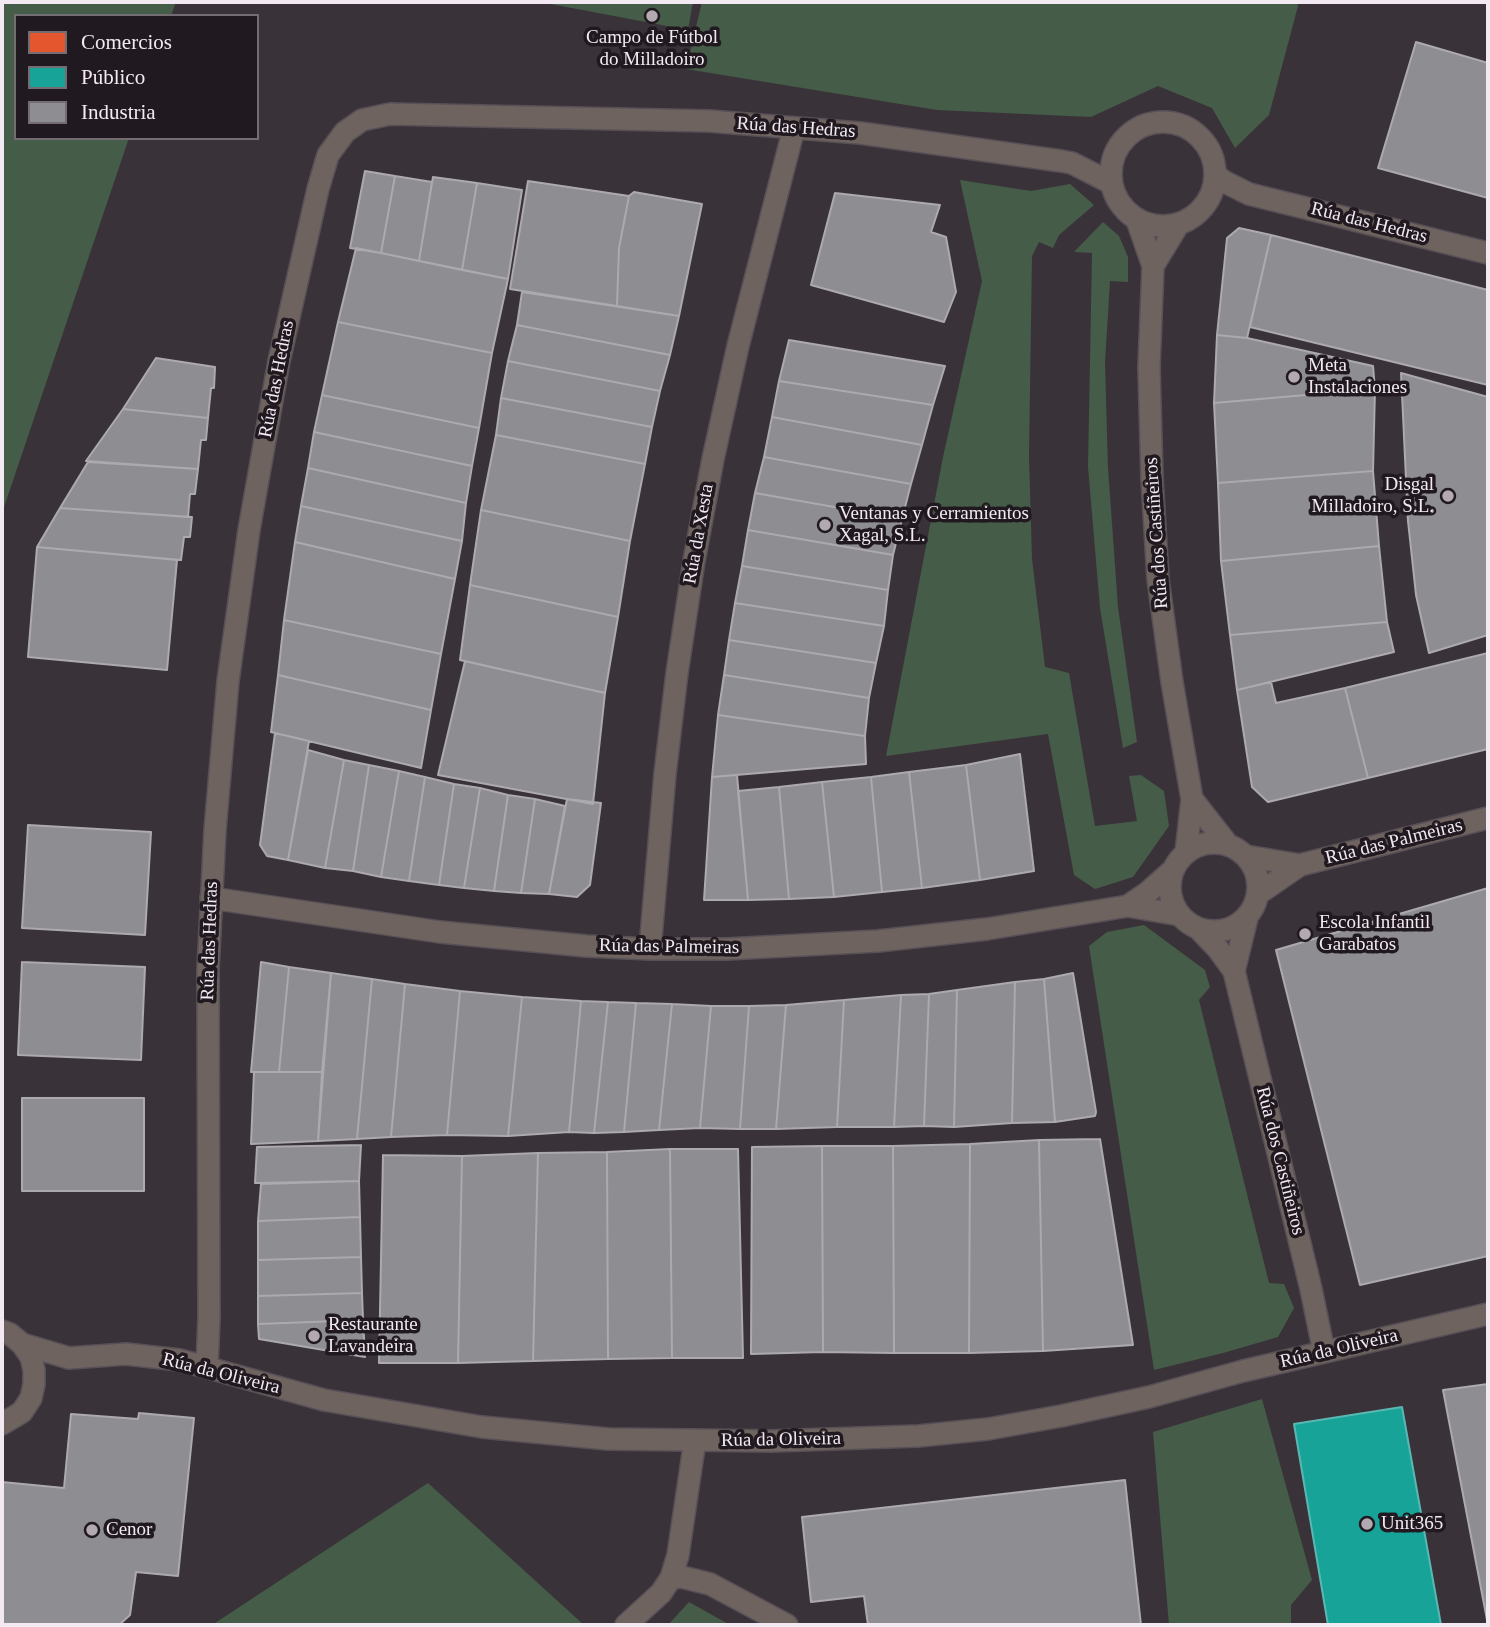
<!DOCTYPE html>
<html>
<head>
<meta charset="utf-8">
<style>
	body { margin:0 }
	#map { position:relative; width:1490px; height:1627px; overflow:hidden; background:#3a3239; font-family:"Times New Roman",serif }
	canvas { display:block }
	.frame { position:absolute; inset:0; border:4px solid #f3e9f2; pointer-events:none }
	.legend { position:absolute; left:14px; top:14px; width:245px; height:126px; box-sizing:border-box; background:#20191f; border:2px solid #746c73; margin:0; padding:9px 12px; list-style:none; font-size:21px; color:#f3e9f2 }
	.legend li { display:flex; align-items:center; gap:14px; height:35px }
	.legend b { width:35px; border:2px solid #746c73 }
</style>
</head>
<body>
<div id="map">
<canvas width="1490" height="1627"></canvas>
<div class="frame"></div>
<ul class="legend">
<li><b style="height:19px;background:#e4572e"></b>Comercios</li>
<li><b style="height:19px;background:#17a398"></b>Público</li>
<li><b style="height:19px;background:#8d8d92"></b>Industria</li>
</ul>
</div>
<script>
const c = document.querySelector('canvas').getContext('2d');
c.lineJoin = 'round';
function paint(path, color) {
  c.fillStyle = color;
  c.fill(path, 'evenodd');
}
function toPath(rows) {
  const path = new Path2D();
  for (const r of rows) {
    if (r.length === 3) {
      path.moveTo(r[0] + r[2], r[1]);
      path.arc(r[0], r[1], r[2], 0, 2 * Math.PI);
      continue;
    }
    path.moveTo(r[0], r[1]);
    for (let i = 2; i < r.length; i += 2) path.lineTo(r[i], r[i + 1]);
  }
  return path;
}
function trace(path, color, width, dash) {
  c.strokeStyle = color;
  c.lineWidth = width;
  c.lineCap = dash ? 'butt' : 'round';
  c.setLineDash(dash || []);
  c.stroke(path);
}
function label(font, color, halo, rows, align = 'center') {
  c.font = font + ' "Times New Roman",serif';
  c.lineWidth = 7;
  c.setLineDash([]);
  c.textBaseline = 'middle';
  c.strokeStyle = halo;
  c.fillStyle = color;
  for (const [text, x, y, turn = 0] of rows) {
    c.save();
    c.translate(x, y);
    c.rotate((+turn || 0) * Math.PI / 180);
    c.textAlign = isNaN(turn) ? turn : align;
    if (halo) c.strokeText(text, 0, 0);
    c.fillText(text, 0, 0);
    c.restore();
  }
}
paint(toPath([
	[2,2,176,2,171,16,16,16,16,138,129,138,2,513],
	[540,2,693,2,688,30],
	[702,2,1297,2,1298,6,1269,115,1235,148,1212,108,1158,86,1091,117,937,110,686,69],
	[960,180,1031,191,1070,184,1094,205,1059,235,1053,248,1039,242,1032,256,1029,456,1032,559,1045,667,1069,673,1095,826,1137,821,1129,776,1141,775,1164,791,1169,826,1133,877,1095,889,1074,875,1048,734,886,756,943,457,982,281],
	[1103,222,1119,236,1128,257,1128,282,1110,281,1105,363,1108,468,1118,607,1137,742,1123,748,1100,608,1088,467,1092,253,1074,252],
	[1144,925,1205,970,1210,987,1199,1000,1269,1283,1284,1284,1294,1308,1278,1337,1223,1353,1154,1370,1089,946,1107,932],
	[1262,1399,1312,1580,1291,1605,1291,1625,1169,1625,1153,1432],
	[428,1483,584,1625,212,1625],
	[689,1602,730,1625,668,1625]
]), '#455c48');
const shops = toPath([
	[1488,473,1488,513,1408,521,1407,480,1488,473]
]);
paint(shops, '#e4572e');
trace(shops, '#e88369', 2);
const public = toPath([
	[1402,1407,1441,1625,1328,1625,1294,1424,1402,1407]
]);
paint(public, '#17a398');
trace(public, '#59b8b3', 2);
const industry = toPath([
	[1416,42,1488,63,1488,198,1378,168,1416,42],
	[365,171,395,176,381,253,350,248,365,171],
	[395,176,432,182,419,261,381,253,395,176],
	[433,177,477,183,462,270,419,261,433,177],
	[528,181,629,196,619,248,617,306,510,289,528,181],
	[477,183,522,190,508,279,462,270,477,183],
	[634,192,702,204,679,316,617,306,619,248,629,196,634,192],
	[835,193,940,205,931,232,946,237,956,292,944,322,811,285,835,193],
	[1239,228,1271,235,1247,338,1217,335,1227,238,1239,228],
	[1271,235,1488,290,1488,385,1250,327,1271,235],
	[356,248,508,279,492,353,338,322,356,248],
	[522,292,679,316,670,355,517,325,522,292],
	[338,322,492,353,479,428,322,395,338,322],
	[517,325,670,355,660,391,508,361,517,325],
	[1217,335,1247,338,1373,366,1375,389,1214,403,1217,335],
	[789,340,945,366,933,405,779,381,789,340],
	[156,358,215,367,214,388,211,388,208,418,123,409,156,358],
	[508,361,660,391,652,427,501,398,508,361],
	[1401,373,1488,397,1488,635,1429,653,1416,595,1408,521,1401,373],
	[779,381,933,405,922,445,772,417,779,381],
	[1375,389,1373,471,1218,483,1214,403,1375,389],
	[322,395,479,428,472,466,314,432,322,395],
	[501,398,652,427,645,464,496,435,501,398],
	[123,409,208,418,206,440,201,440,198,469,86,461,123,409],
	[772,417,922,445,911,484,764,457,772,417],
	[314,432,472,466,466,503,308,468,314,432],
	[496,435,645,464,630,541,481,510,496,435],
	[764,457,911,484,902,519,755,493,764,457],
	[88,462,198,469,195,494,190,494,188,517,60,508,88,462],
	[308,468,466,503,462,541,301,506,308,468],
	[1373,471,1379,546,1221,561,1218,483,1373,471],
	[755,493,902,519,893,555,748,530,755,493],
	[301,506,462,541,455,579,295,542,301,506],
	[60,508,192,517,190,537,184,537,181,560,37,547,60,508],
	[481,510,630,541,618,617,470,585,481,510],
	[748,530,893,555,888,590,742,566,748,530],
	[295,542,455,579,441,654,284,620,295,542],
	[1379,546,1387,622,1230,635,1221,561,1379,546],
	[37,547,177,560,167,670,28,657,37,547],
	[742,566,888,590,884,626,735,603,742,566],
	[470,585,618,617,605,693,460,660,470,585],
	[735,603,884,626,876,663,729,640,735,603],
	[284,620,441,654,431,710,278,675,284,620],
	[1387,622,1394,652,1237,690,1230,635,1387,622],
	[729,640,876,663,869,698,724,675,729,640],
	[1488,653,1488,749,1368,778,1345,688,1488,653],
	[465,661,605,693,593,804,438,775,465,661],
	[278,675,431,710,421,768,271,732,278,675],
	[724,675,869,698,865,736,718,715,724,675],
	[1271,682,1276,703,1345,688,1368,778,1268,802,1252,787,1237,690,1271,682],
	[718,715,865,736,866,764,712,777,718,715],
	[275,733,309,741,288,860,267,856,260,845,275,733],
	[308,750,344,760,325,868,288,860,308,750],
	[1020,754,1034,871,980,880,966,765,1020,754],
	[344,760,369,765,353,871,325,868,344,760],
	[369,765,399,771,381,877,353,871,369,765],
	[966,765,980,880,922,888,909,772,966,765],
	[399,771,425,777,409,881,381,877,399,771],
	[909,772,922,888,882,892,871,777,909,772],
	[737,775,748,900,704,900,712,777,737,775],
	[425,777,454,784,439,885,409,881,425,777],
	[871,777,882,892,834,897,822,782,871,777],
	[822,782,834,897,789,899,779,787,822,782],
	[454,784,480,788,464,888,439,885,454,784],
	[779,787,789,899,748,900,738,791,779,787],
	[480,788,508,795,494,891,464,888,480,788],
	[508,795,535,799,521,893,494,891,508,795],
	[535,799,565,806,549,894,521,893,535,799],
	[567,799,601,803,590,885,577,897,549,894,567,799],
	[28,825,151,832,145,935,22,928,28,825],
	[1488,888,1488,1256,1360,1285,1276,950,1488,888],
	[22,962,145,967,141,1060,18,1055,22,962],
	[261,962,289,967,279,1072,251,1072,261,962],
	[289,967,331,973,322,1072,279,1072,289,967],
	[331,973,372,979,357,1139,318,1141,331,973],
	[1073,973,1096,1112,1095,1116,1055,1122,1044,979,1073,973],
	[372,979,405,984,391,1137,357,1139,372,979],
	[1044,979,1055,1122,1012,1123,1015,982,1044,979],
	[1015,982,1012,1123,954,1127,957,990,1015,982],
	[405,984,460,991,447,1135,391,1137,405,984],
	[957,990,954,1127,924,1126,929,994,957,990],
	[460,991,522,997,508,1136,447,1135,460,991],
	[929,994,924,1126,894,1127,901,995,929,994],
	[901,995,894,1127,837,1127,844,1000,901,995],
	[522,997,581,1001,569,1132,508,1136,522,997],
	[844,1000,837,1127,776,1129,786,1005,844,1000],
	[581,1001,608,1002,594,1133,569,1132,581,1001],
	[608,1002,636,1003,624,1132,594,1133,608,1002],
	[636,1003,672,1004,659,1130,624,1132,636,1003],
	[672,1004,711,1006,700,1128,659,1130,672,1004],
	[786,1005,776,1129,740,1129,749,1006,786,1005],
	[711,1006,749,1006,740,1129,700,1128,711,1006],
	[254,1072,322,1072,318,1141,251,1144,254,1072],
	[22,1098,144,1098,144,1191,22,1191,22,1098],
	[1100,1139,1133,1345,1043,1351,1039,1140,1100,1139],
	[1039,1140,1043,1351,969,1353,970,1144,1039,1140],
	[970,1144,969,1353,894,1353,893,1146,970,1144],
	[361,1145,359,1181,255,1183,257,1147,361,1145],
	[822,1146,893,1146,894,1353,823,1352,822,1146],
	[822,1146,823,1352,751,1354,752,1147,822,1146],
	[670,1149,738,1149,743,1358,672,1358,670,1149],
	[670,1149,672,1358,608,1359,607,1152,670,1149],
	[607,1152,608,1359,533,1361,538,1153,607,1152],
	[538,1153,533,1361,458,1363,462,1156,538,1153],
	[383,1155,462,1156,458,1363,379,1363,383,1155],
	[359,1181,360,1217,258,1221,261,1184,359,1181],
	[360,1217,361,1257,258,1260,258,1221,360,1217],
	[361,1257,362,1293,258,1296,258,1260,361,1257],
	[362,1293,363,1320,258,1324,258,1296,362,1293],
	[363,1320,365,1357,259,1339,258,1324,363,1320],
	[1488,1384,1488,1625,1443,1390,1488,1384],
	[139,1413,194,1418,178,1576,136,1572,130,1615,119,1625,2,1625,2,1482,64,1488,71,1414,138,1419,139,1413],
	[1125,1480,1141,1625,868,1625,864,1596,811,1602,802,1517,1125,1480]
]);
paint(industry, '#8d8d92');
trace(industry, '#aca9af', 2);
const minor = toPath([
	[1163,174,52],
	[1215,174,1223,181,1249,194,1488,253],
	[1137,220,1153,266],
	[1178,225,1153,266,1149,367,1152,479,1158,579,1172,682,1192,799,1186,853],
	[1192,799,1228,845],
	[1214,887,44],
	[1246,856,1300,865,1488,818],
	[1258,894,1300,865],
	[211,898,440,932,586,946,650,949,727,949,878,941,987,929,1128,906,1180,915],
	[1128,906,1147,893,1174,869],
	[1199,929,1218,949,1234,971,1311,1289,1324,1352],
	[650,949,665,774,677,673,694,561,713,459,738,346,794,128],
	[1234,971,1247,918],
	[2,1331,10,1334,22,1344,31,1357,34,1370,34,1384,31,1398,22,1412,2,1424],
	[22,1344,69,1358,126,1354,180,1360,324,1400,482,1427,608,1439,772,1441,918,1436,988,1429,1061,1416,1149,1397,1243,1371,1488,1314],
	[207,1367,209,1318,208,970,215,830,228,681,249,530,279,361,318,189,328,155,345,132,362,120,390,114,709,121,860,133,1061,161,1072,163,1111,183],
	[671,1578,682,1577,710,1584,787,1625],
	[626,1625,661,1593,671,1578,678,1555,695,1440]
]);
trace(minor, '#575056', 24);
trace(minor, '#6f635f', 21);
for (const [x, y, r, color] of [
	[652,16,7,"#b2a9b1"],
	[1294,377,7,"#b2a9b1"],
	[1448,496,7,"#b2a9b1"],
	[825,525,7,"#b2a9b1"],
	[1305,934,7,"#b2a9b1"],
	[314,1336,7,"#b2a9b1"],
	[1367,1524,7,"#b2a9b1"],
	[92,1530,7,"#b2a9b1"]
]) {
  const dot = new Path2D();
  dot.arc(x, y, r, 0, 2 * Math.PI);
  c.fillStyle = color;
  c.fill(dot);
  trace(dot, '#20191f', 2.5);
}
label('19px', '#f3e9f2', '#20191f', [
	["Campo de Fútbol",652,38,"center"],
	["do Milladoiro",652,60,"center"],
	["Meta",1308,366],
	["Instalaciones",1308,388],
	["Disgal",1434,485,"right"],
	["Milladoiro, S.L.",1434,507,"right"],
	["Ventanas y Cerramientos",839,514],
	["Xagal, S.L.",839,536],
	["Escola Infantil",1319,923],
	["Garabatos",1319,945],
	["Restaurante",328,1325],
	["Lavandeira",328,1347],
	["Unit365",1381,1524],
	["Cenor",106,1530]
], 'left');
label('19px', '#f3e9f2', '#20191f', [
	["Rúa das Hedras",796,128,4],
	["Rúa das Hedras",1369,223,14],
	["Rúa das Hedras",277,379,-79],
	["Rúa dos Castiñeiros",1157,533,-94],
	["Rúa da Xesta",699,534,-80],
	["Rúa das Palmeiras",1394,842,-14],
	["Rúa das Hedras",210,941,-88],
	["Rúa das Palmeiras",669,947,1],
	["Rúa dos Castiñeiros",1280,1161,76],
	["Rúa da Oliveira",1339,1349,-13],
	["Rúa da Oliveira",221,1374,14],
	["Rúa da Oliveira",781,1440,-1]
]);
</script>
</body>
</html>
